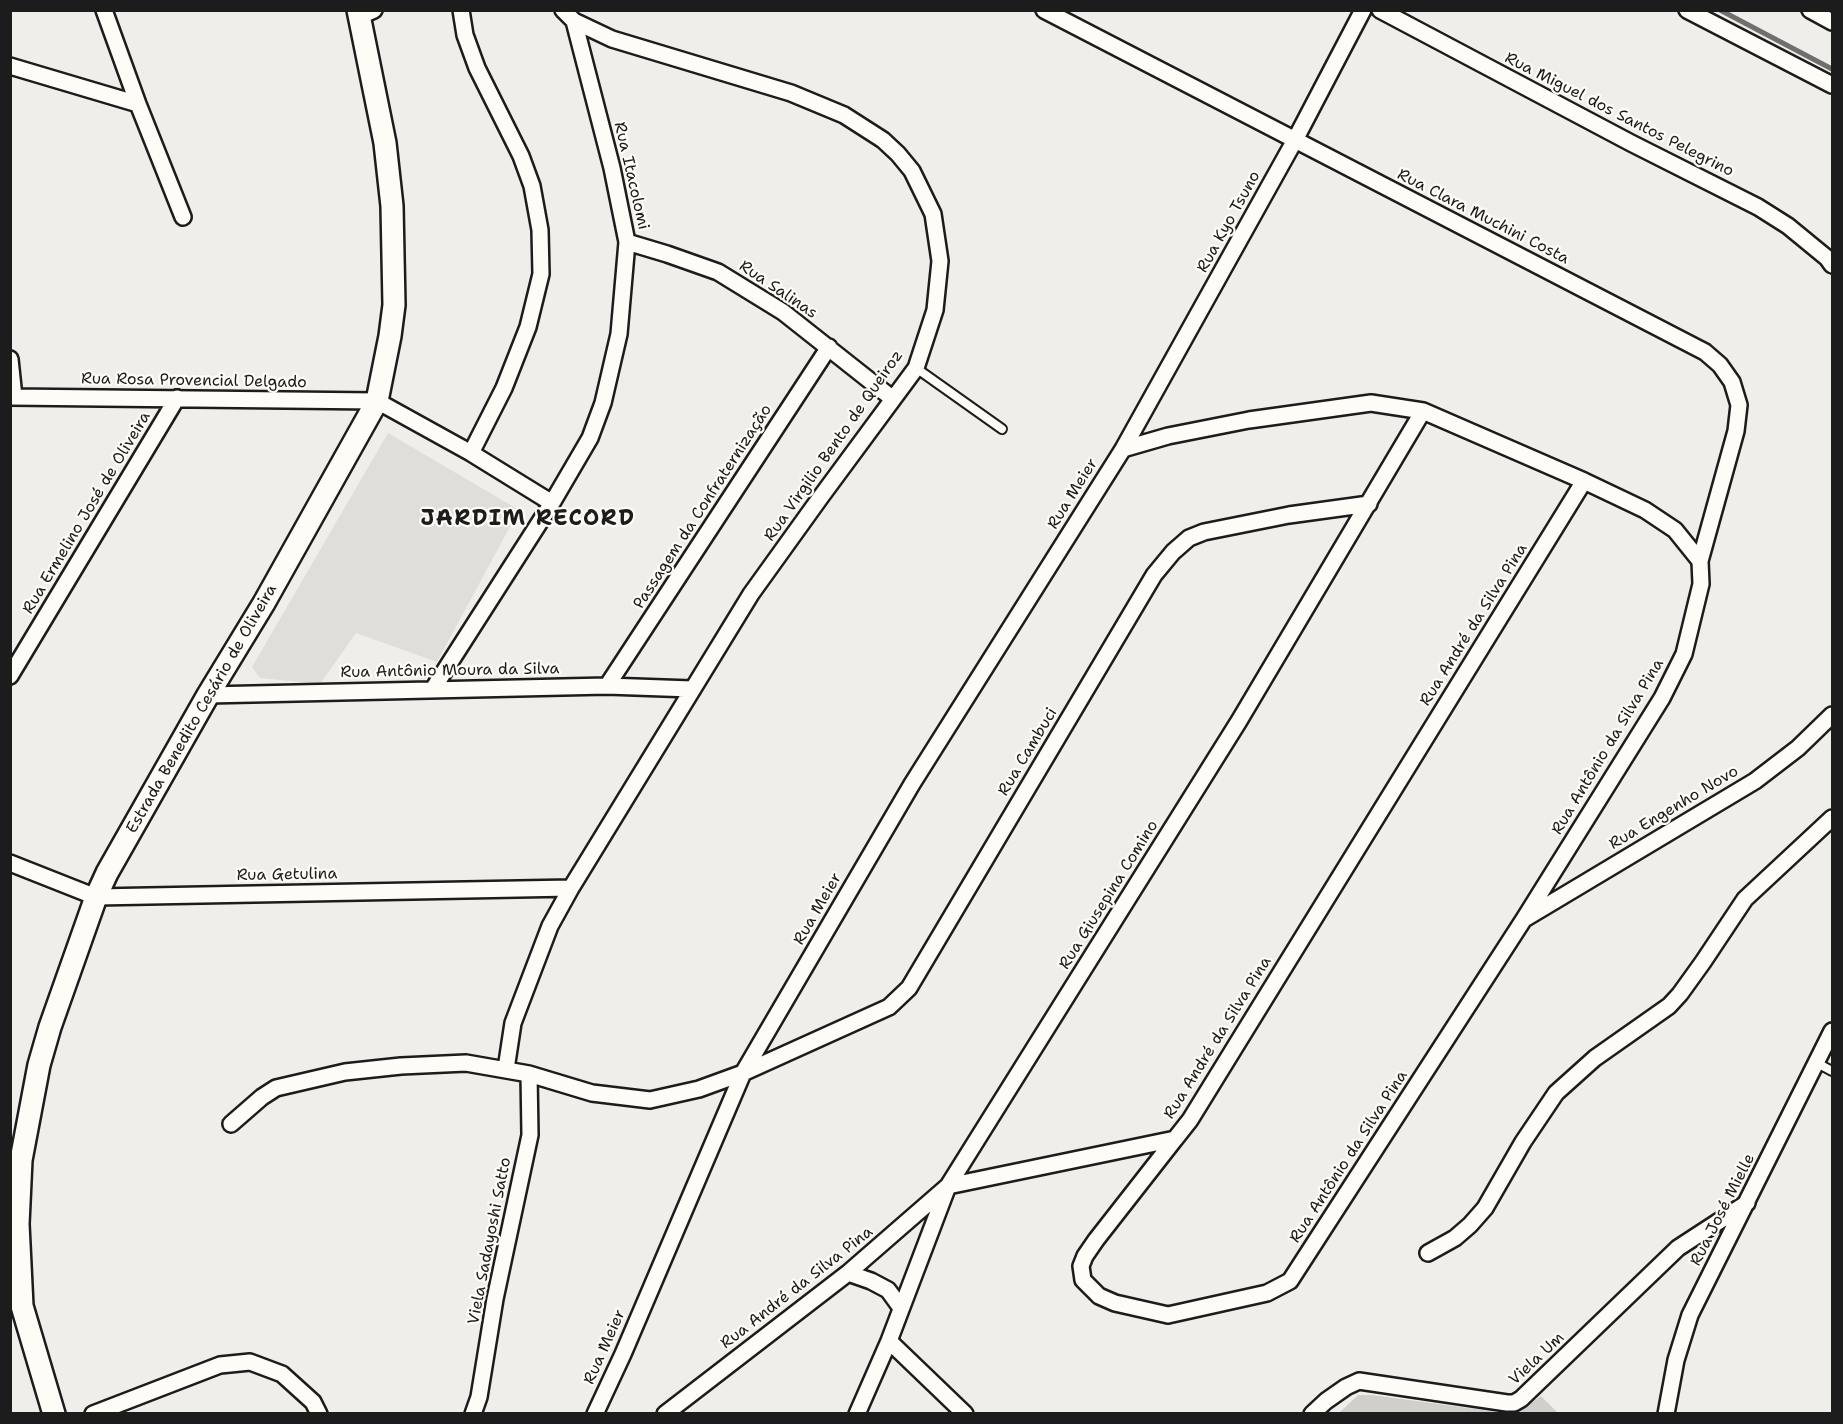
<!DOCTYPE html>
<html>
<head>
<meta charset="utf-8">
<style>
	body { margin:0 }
	#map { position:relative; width:1843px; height:1424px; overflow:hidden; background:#f0eeea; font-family:"Shantell Sans",sans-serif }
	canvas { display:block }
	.frame { position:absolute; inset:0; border:12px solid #1c1c1c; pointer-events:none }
</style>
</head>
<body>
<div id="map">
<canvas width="1843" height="1424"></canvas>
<div class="frame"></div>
</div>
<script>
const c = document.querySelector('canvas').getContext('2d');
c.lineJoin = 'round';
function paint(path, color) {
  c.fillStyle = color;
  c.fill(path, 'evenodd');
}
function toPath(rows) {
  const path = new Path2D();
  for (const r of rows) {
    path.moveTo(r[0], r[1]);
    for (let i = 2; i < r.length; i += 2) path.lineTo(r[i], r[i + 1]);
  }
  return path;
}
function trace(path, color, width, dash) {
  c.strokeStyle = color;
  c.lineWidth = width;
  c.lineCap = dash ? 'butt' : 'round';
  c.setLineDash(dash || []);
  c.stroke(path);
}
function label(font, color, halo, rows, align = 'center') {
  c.font = font + ' "Shantell Sans",sans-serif';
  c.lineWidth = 4.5;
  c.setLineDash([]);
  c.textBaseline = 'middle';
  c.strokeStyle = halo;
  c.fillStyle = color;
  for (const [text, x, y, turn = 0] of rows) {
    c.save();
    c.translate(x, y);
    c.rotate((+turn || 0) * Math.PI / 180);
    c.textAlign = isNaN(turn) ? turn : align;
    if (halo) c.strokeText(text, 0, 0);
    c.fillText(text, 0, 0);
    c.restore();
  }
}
paint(toPath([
	[388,433,519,510,437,662,356,633,320,684,260,678,252,667]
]), '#e0deda');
paint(toPath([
	[1358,1395,1372,1395,1505,1413,1517,1413,1541,1396,1558,1413,1339,1413]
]), '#d0cfcc');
trace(toPath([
	[1720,10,1832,69]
]), '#706f6d', 5);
const lane = toPath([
	[916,368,1002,429],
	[1817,1063,1832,1071]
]);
const street = toPath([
	[104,10,138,104,183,217],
	[461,10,465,35,477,68,521,156,532,186,540,230,541,274,528,327,504,388,471,453],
	[1044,10,1705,352,1720,365,1732,382,1739,405,1736,431,1700,561],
	[1380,10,1631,143,1758,207,1788,226,1827,258,1832,265],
	[1687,10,1832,85],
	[1810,10,1832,22],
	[360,16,374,10],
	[10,66,138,104],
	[627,242,667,254,718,272,783,312,893,399],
	[10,359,14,397],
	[10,397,377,401,471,453,552,503],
	[1123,449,1168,436,1249,420,1371,403,1423,411,1584,481,1645,510,1675,530,1700,561,1701,584,1684,654,1662,698,1524,919,1290,1281,1267,1293,1168,1315,1115,1303,1099,1296,1083,1280,1081,1266,1085,1256,1096,1240,1175,1139],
	[10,676,177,398],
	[607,686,829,347],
	[433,689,552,503,590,438,603,403,619,334,627,242,612,168,574,21],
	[208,695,607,686,692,689],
	[10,863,96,897,571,888],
	[1526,918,1755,781,1798,748,1832,715],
	[506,1069,513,1023,550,926,571,888,751,594,820,498,916,368,935,310,940,261,933,214,912,171,898,154,883,140,844,115,791,93,612,39,574,21,563,10],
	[231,1124,262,1097,276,1088,345,1072,401,1066,466,1063,529,1074,592,1093,650,1100,699,1089,743,1073,889,1007,909,988,1154,575,1173,552,1189,538,1204,532,1289,515,1369,504],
	[1428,1253,1455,1238,1470,1225,1485,1208,1523,1142,1556,1093,1595,1058,1669,1006,1680,994,1703,962,1745,899,1832,818],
	[848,1273,871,1281,888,1290,901,1308],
	[889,1341,965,1414],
	[93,1414,220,1365,250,1362,282,1374,313,1402,319,1414],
	[473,1414,479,1397,495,1299,530,1135,529,1074],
	[595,1414,623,1354,743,1073,912,784,1123,449,1295,140,1363,10],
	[665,1414,848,1273,948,1186,1175,1139,1190,1120,1584,481],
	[857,1414,889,1341,948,1186,1239,721,1423,411],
	[1312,1414,1326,1401,1346,1387,1359,1381,1507,1403,1514,1403,1521,1399,1678,1248,1747,1203],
	[1666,1414,1676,1360,1690,1315,1832,1031]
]);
const secondary = toPath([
	[54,1414,22,1306,18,1224,21,1160,39,1065,50,1027,96,897,107,873,208,695,264,603,377,401,390,336,394,305,392,206,385,143,358,10]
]);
trace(lane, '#1c1c1c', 12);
trace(street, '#1c1c1c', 20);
trace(secondary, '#1c1c1c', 26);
trace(lane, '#fdfcf7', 8);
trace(street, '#fdfcf7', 15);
trace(secondary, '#fdfcf7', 21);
label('16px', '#1c1c1c', '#fdfcf7', [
	["Rua Miguel dos Santos Pelegrino",1619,115,27],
	["Rua Itacolomi",631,176,77],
	["Rua Clara Muchini Costa",1483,217,27],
	["Rua Kyo Tsuno",1229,222,-61],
	["Rua Salinas",778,290,34],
	["Rua Rosa Provencial Delgado",194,381,1],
	["Rua Virgilio Bento de Queiroz",834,446,-55],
	["Rua Meier",1073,494,-58],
	["Passagem da Confraternização",703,507,-57],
	["Rua Ermelino José de Oliveira",87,513,-59],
	["Rua André da Silva Pina",1474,625,-58],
	["Rua Antônio Moura da Silva",450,671,-1],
	["Estrada Benedito Cesário de Oliveira",202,709,-60],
	["Rua Antônio da Silva Pina",1608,747,-59],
	["Rua Cambuci",1028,752,-59],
	["Rua Engenho Novo",1674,808,-31],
	["Rua Getulina",287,875,-1],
	["Rua Giusepina Comino",1109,895,-58],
	["Rua Meier",818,909,-60],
	["Rua André da Silva Pina",1218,1038,-58],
	["Rua Antônio da Silva Pina",1349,1157,-57],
	["Rua José Mielle",1723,1210,-63],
	["Viela Sadayoshi Satto",490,1241,-79],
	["Rua André da Silva Pina",797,1288,-38],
	["Rua Meier",605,1347,-66],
	["Viela Um",1537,1359,-43]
]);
c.letterSpacing = '1.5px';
label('bold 22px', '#1c1c1c', '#fdfcf7', [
	["JARDIM RECORD",528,519]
]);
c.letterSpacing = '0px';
</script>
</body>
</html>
